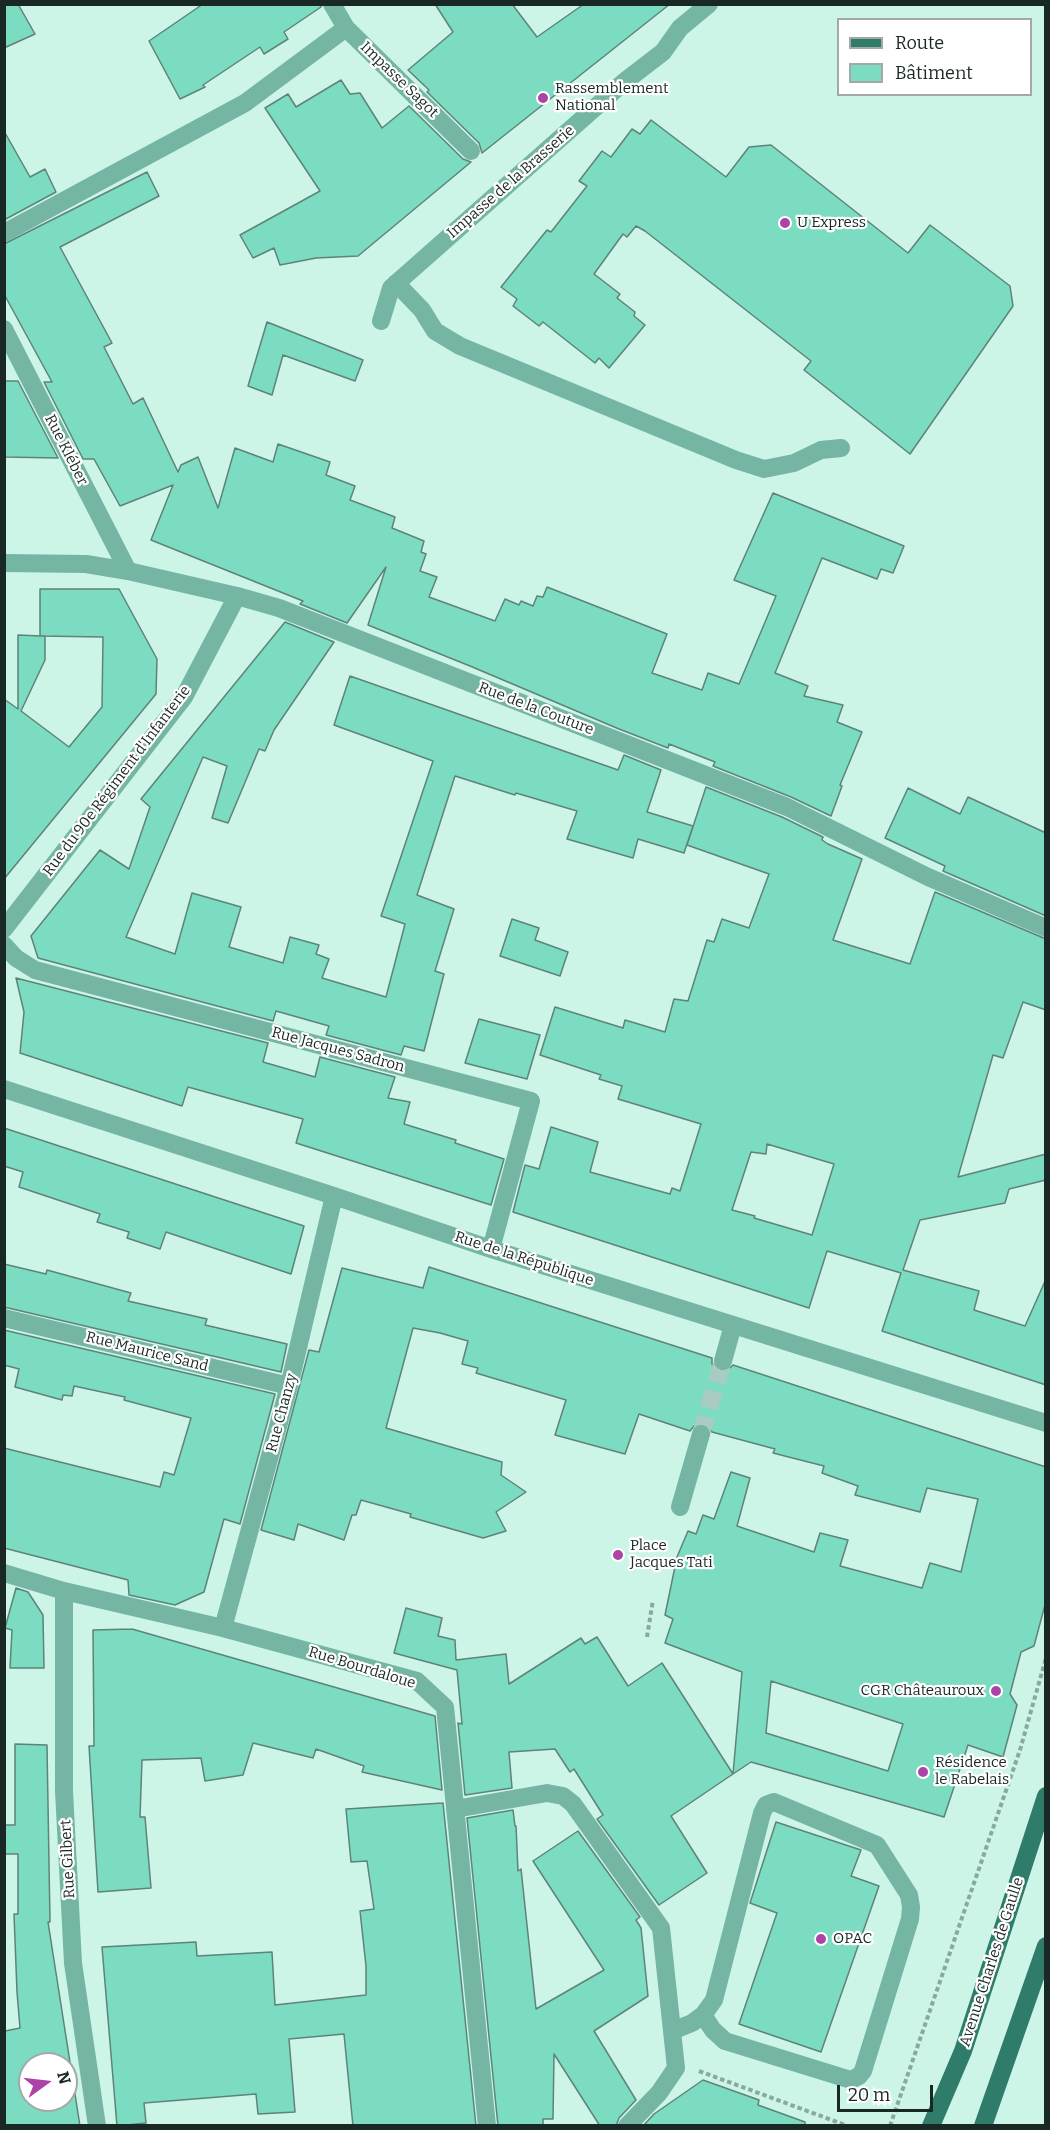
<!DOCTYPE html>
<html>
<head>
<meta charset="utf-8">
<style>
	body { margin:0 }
	#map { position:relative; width:1050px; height:2130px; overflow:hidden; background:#ccf5e8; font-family:Bitter,serif }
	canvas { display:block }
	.frame { position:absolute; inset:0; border:6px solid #192824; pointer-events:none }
	.legend { position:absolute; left:837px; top:18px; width:195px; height:78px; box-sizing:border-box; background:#fff; border:2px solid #a3a9a7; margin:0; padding:8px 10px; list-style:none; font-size:18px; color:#192824 }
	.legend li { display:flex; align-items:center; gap:12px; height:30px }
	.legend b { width:30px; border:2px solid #a3a9a7 }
	.north { position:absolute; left:18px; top:2052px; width:60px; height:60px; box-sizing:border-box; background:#fff; border:2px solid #a3a9a7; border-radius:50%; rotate:75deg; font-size:16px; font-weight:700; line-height:24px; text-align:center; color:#192824 }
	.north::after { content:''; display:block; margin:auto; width:21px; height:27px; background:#ac44a7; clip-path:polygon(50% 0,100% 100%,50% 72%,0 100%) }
	.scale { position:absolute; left:837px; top:2085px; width:96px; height:27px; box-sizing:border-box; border:3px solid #192824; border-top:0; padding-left:8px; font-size:18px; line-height:21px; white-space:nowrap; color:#192824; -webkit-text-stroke:4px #fff; paint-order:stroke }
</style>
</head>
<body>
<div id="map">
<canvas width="1050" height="2130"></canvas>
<div class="frame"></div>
<ul class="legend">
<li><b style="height:8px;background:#2f7c6a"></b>Route</li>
<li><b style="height:16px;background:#7bdcc2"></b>Bâtiment</li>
</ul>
<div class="north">N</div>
<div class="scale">20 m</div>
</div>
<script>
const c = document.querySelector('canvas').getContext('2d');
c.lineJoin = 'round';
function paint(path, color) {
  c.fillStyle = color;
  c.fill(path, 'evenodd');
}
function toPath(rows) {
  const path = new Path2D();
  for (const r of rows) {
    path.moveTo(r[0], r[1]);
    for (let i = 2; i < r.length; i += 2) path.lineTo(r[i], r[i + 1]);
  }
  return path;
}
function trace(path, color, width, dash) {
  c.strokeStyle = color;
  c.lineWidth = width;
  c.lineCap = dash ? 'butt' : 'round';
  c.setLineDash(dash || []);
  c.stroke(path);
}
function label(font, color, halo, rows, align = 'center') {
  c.font = font + ' Bitter,serif';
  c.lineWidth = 4.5;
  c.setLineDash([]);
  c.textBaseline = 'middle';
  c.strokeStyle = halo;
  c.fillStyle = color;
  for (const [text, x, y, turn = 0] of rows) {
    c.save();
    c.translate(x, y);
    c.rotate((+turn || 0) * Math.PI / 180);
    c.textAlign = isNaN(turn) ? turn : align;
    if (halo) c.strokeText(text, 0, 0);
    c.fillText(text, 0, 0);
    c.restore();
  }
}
const building = toPath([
	[4,4,18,4,35,34,4,48,4,4],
	[203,4,321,4,321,7,284,32,288,39,264,54,260,47,203,85,205,87,180,99,149,41,203,4],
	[435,4,512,4,537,37,584,4,670,4,482,153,479,143,427,92,429,90,408,70,453,32,435,4],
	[341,80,350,94,360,93,382,128,409,106,463,159,471,162,358,256,316,258,280,265,274,248,253,258,240,235,320,191,265,108,288,94,296,107,341,80],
	[651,120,726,177,749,147,771,145,908,253,930,225,1010,286,1013,306,910,454,804,370,811,361,645,231,636,226,627,237,623,234,594,274,620,294,617,298,635,312,634,316,645,325,609,368,599,358,595,363,543,322,539,326,513,306,517,299,501,287,547,230,551,232,587,186,579,181,602,151,611,157,632,129,640,134,651,120],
	[4,131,30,177,45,169,56,192,4,220,4,131],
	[147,172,159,196,60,247,112,343,104,347,133,404,143,398,178,472,181,465,198,457,218,508,235,448,273,462,278,444,330,462,326,475,355,486,350,500,395,517,392,528,424,541,421,552,426,554,420,571,437,577,429,597,495,621,505,599,519,605,521,601,533,606,537,596,543,597,547,587,667,634,652,673,702,690,708,673,739,684,776,596,734,580,773,493,904,546,893,573,881,569,877,579,822,558,775,673,808,686,804,696,843,705,837,722,862,732,840,785,842,786,831,816,791,797,713,766,715,762,669,744,668,748,619,729,470,666,368,625,386,567,347,623,300,604,303,601,151,540,173,485,120,506,94,459,83,459,44,382,52,382,4,294,4,244,147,172],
	[267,322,363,360,355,381,283,355,272,395,248,386,267,322],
	[4,381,18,381,58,458,4,457,4,381],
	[40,589,119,589,157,659,156,694,4,879,4,699,18,709,18,635,40,636,40,589],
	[41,636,103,637,102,707,69,747,21,711,45,660,45,636,41,636],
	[285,622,334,642,274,730,265,751,259,749,228,823,212,818,227,766,203,757,126,937,175,954,192,893,241,907,229,947,283,963,290,937,319,945,316,954,329,959,322,978,386,997,405,924,381,916,433,761,334,725,350,676,618,770,624,755,661,770,647,812,693,826,684,853,638,839,633,858,567,839,577,811,516,793,515,795,455,776,417,895,454,909,435,971,444,974,424,1051,404,1046,401,1055,326,1035,329,1026,276,1011,273,1021,38,958,31,936,100,850,129,869,150,807,141,799,285,622],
	[706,787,782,817,823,837,822,840,828,844,862,859,833,940,910,964,935,892,1046,939,1046,1010,1023,1002,1003,1058,993,1055,958,1177,1046,1154,1046,1180,1009,1189,1005,1203,920,1220,903,1270,979,1291,974,1310,1025,1326,1046,1279,1046,1385,882,1331,901,1273,827,1251,809,1308,513,1212,525,1165,539,1169,551,1127,598,1142,590,1172,670,1194,672,1188,680,1191,701,1124,618,1099,622,1086,599,1079,601,1075,540,1055,555,1007,623,1028,625,1020,665,1032,674,999,688,1001,707,940,714,942,722,919,749,928,769,874,687,845,706,787],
	[767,1144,834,1164,812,1235,754,1218,755,1216,732,1210,751,1152,766,1154,767,1144],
	[908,788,960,814,968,797,1046,833,1046,916,943,871,945,866,885,838,908,788],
	[512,919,539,928,535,940,568,952,560,976,500,956,512,919],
	[16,978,268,1043,263,1062,315,1077,320,1057,395,1077,388,1098,410,1102,404,1124,456,1140,455,1143,504,1159,491,1205,296,1143,303,1119,188,1087,182,1106,20,1053,24,1012,16,978],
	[479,1019,540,1035,527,1079,465,1063,479,1019],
	[4,1128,304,1226,291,1274,166,1232,160,1249,127,1238,129,1232,97,1222,100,1214,19,1187,23,1172,4,1166,4,1128],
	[4,1264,46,1274,47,1270,131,1293,128,1301,207,1319,205,1325,287,1344,281,1372,4,1307,4,1264],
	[429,1267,712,1358,712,1364,719,1372,726,1372,733,1365,1046,1467,1046,1601,1034,1646,1021,1652,1010,1694,1017,1705,1003,1757,968,1745,944,1817,751,1762,733,1774,742,1672,665,1643,673,1619,665,1615,677,1557,688,1531,696,1534,703,1515,714,1519,731,1472,750,1478,737,1526,814,1552,820,1533,848,1540,840,1566,922,1588,930,1563,961,1572,978,1499,927,1488,920,1512,855,1495,858,1486,822,1473,824,1466,773,1453,775,1449,712,1432,709,1427,704,1423,694,1426,690,1431,639,1414,625,1454,555,1435,566,1400,476,1373,478,1368,462,1364,468,1341,440,1333,413,1328,386,1428,502,1462,501,1475,526,1492,496,1512,506,1531,483,1538,410,1517,411,1514,361,1500,356,1515,352,1515,344,1540,298,1524,294,1540,261,1530,309,1350,319,1352,342,1268,423,1288,429,1267],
	[771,1681,903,1724,888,1771,766,1733,771,1681],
	[4,1330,275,1394,240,1524,224,1519,204,1592,175,1605,129,1595,128,1580,4,1548,4,1448,160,1487,164,1472,174,1475,191,1418,124,1400,125,1397,74,1386,72,1396,63,1395,62,1400,15,1387,19,1369,4,1365,4,1330],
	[16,1588,28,1592,43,1615,44,1668,10,1668,12,1630,5,1628,16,1588],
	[406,1608,442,1618,438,1636,455,1640,456,1660,506,1654,509,1684,581,1638,585,1644,597,1637,628,1686,662,1663,733,1774,671,1816,707,1873,659,1905,597,1819,603,1815,574,1769,570,1772,555,1749,509,1752,512,1788,465,1795,458,1723,462,1724,457,1670,394,1653,406,1608],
	[132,1629,435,1716,442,1790,362,1772,364,1766,316,1749,313,1758,253,1743,243,1775,205,1781,201,1758,142,1760,140,1817,145,1817,151,1888,98,1892,89,1746,94,1746,93,1630,132,1629],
	[15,1744,47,1745,50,1922,48,1922,80,2126,4,2126,5,2031,20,2028,17,1992,14,1914,18,1914,18,1854,4,1854,4,1825,15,1825,15,1744],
	[30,2064,66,2064,66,2100,30,2100,30,2064],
	[443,1803,476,2126,353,2126,344,2034,289,2039,295,2112,258,2114,256,2094,144,2103,146,2123,117,2126,102,1947,196,1942,197,1956,272,1952,275,2005,366,1995,366,1966,360,1911,374,1909,367,1861,351,1862,346,1809,443,1803],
	[513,1810,515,1826,516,1826,518,1871,521,1869,536,2009,604,1970,533,1861,578,1831,640,1917,636,1920,641,1928,648,1996,594,2031,636,2100,619,2118,616,2126,600,2126,554,2054,553,2119,543,2119,543,2126,498,2126,467,1818,513,1810],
	[776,1822,861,1850,851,1876,879,1886,821,2052,739,2024,777,1913,750,1903,776,1822],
	[703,2080,759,2100,758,2105,805,2122,805,2126,643,2126,654,2114,703,2080]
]);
paint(building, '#7bdcc2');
trace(building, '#5e8378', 1.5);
trace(toPath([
	[701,1434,723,1361]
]), '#a8ccc1', 18, [18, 9]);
trace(toPath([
	[647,1637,653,1600],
	[699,2071,848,2126],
	[890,2126,1020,1750,1046,1658]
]), '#89a89f', 4, [4.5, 3]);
trace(toPath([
	[332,4,346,28,471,151],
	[4,233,245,103,346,28],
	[396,283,422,310,435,331,460,346,736,460,764,469,794,463,821,450,841,448],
	[381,321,391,288,624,82,663,52,680,28,709,4],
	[4,329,128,571],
	[4,563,86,564,128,571,237,596,279,608,787,807,928,877,1046,928],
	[4,929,184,697,237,596],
	[4,945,16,958,35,970,531,1101,491,1249],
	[4,1089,334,1196,491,1249,1046,1423],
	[4,1318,289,1386],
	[723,1361,733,1325],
	[680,1507,701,1434],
	[4,1573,64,1591,223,1628,417,1681,445,1707,487,2126],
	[64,1591,64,1791,73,1963,97,2126],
	[223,1628,289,1386,334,1196],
	[774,1802,877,1845,909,1895,911,1907,910,1919,863,2071,859,2076,851,2080,725,2041,713,2030,703,2015,714,2000,762,1813,766,1805,774,1802],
	[455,1809,547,1793,563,1796,573,1804,661,1928,676,2068,659,2093,627,2126],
	[672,2031,692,2023,703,2015]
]), '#74b5a3', 18);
trace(toPath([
	[931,2126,963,2051,1046,1796],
	[983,2126,1046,1946]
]), '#2f7c6a', 18);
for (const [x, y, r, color] of [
	[543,98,6,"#ac44a7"],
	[785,223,6,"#ac44a7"],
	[618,1555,6,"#ac44a7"],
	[996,1691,6,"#ac44a7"],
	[923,1772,6,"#ac44a7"],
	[821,1939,6,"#ac44a7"]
]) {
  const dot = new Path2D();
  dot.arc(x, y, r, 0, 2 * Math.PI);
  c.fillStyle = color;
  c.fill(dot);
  trace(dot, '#fff', 2);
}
label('15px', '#192824', '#fff', [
	["Impasse Sagot",399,80,44],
	["Impasse de la Brasserie",511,182,-41],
	["Rue Kléber",66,450,63],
	["Rue de la Couture",536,709,21],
	["Rue du 90e Régiment d'Infanterie",117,781,-53],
	["Rue Jacques Sadron",338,1050,15],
	["Rue de la République",524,1259,18],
	["Rue Maurice Sand",147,1352,14],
	["Rue Chanzy",282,1413,-75],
	["Rue Bourdaloue",362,1668,17],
	["Rue Gilbert",68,1859,-93],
	["Avenue Charles de Gaulle",992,1962,-72]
]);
label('15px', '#192824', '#fff', [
	["Rassemblement",555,89],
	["National",555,106],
	["U Express",797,223],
	["Place",630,1546],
	["Jacques Tati",630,1563],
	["CGR Châteauroux",984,1691,"right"],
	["Résidence",935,1763],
	["le Rabelais",935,1780],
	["OPAC",833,1939]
], 'left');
</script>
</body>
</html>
